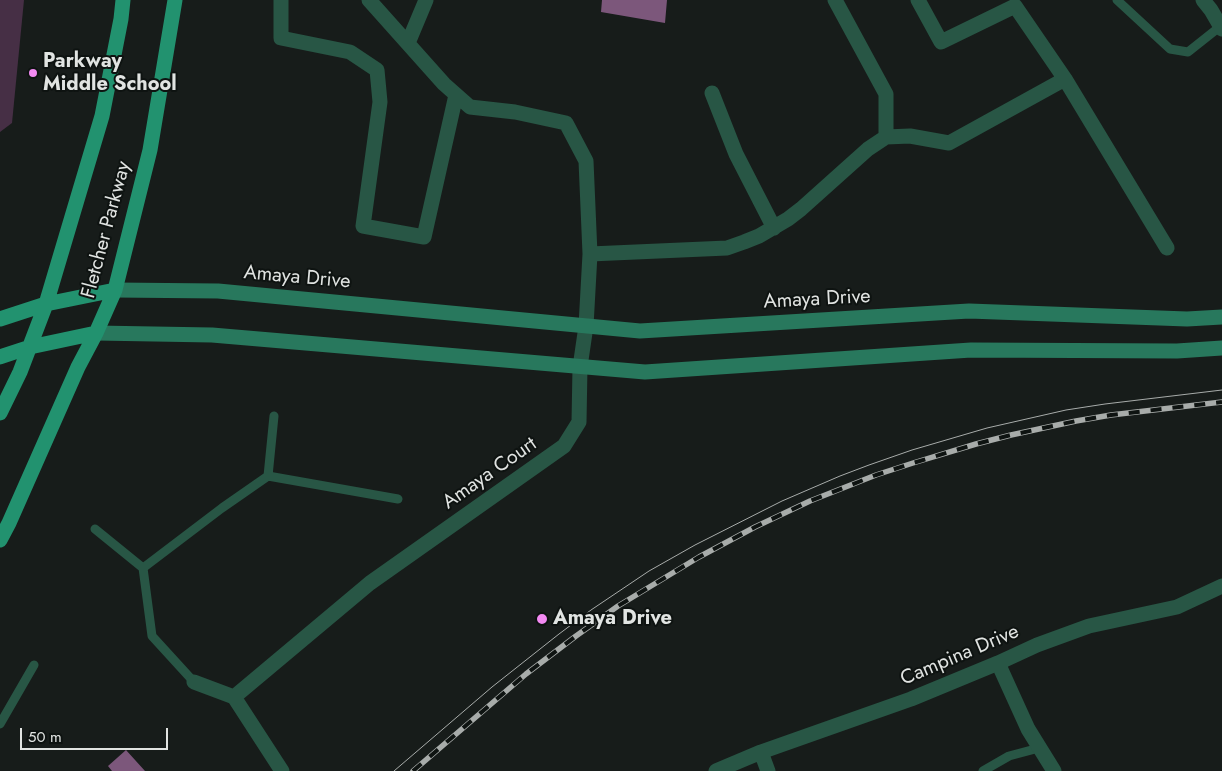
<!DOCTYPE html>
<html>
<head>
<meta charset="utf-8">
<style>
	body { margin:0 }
	#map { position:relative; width:1222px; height:771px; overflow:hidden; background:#171c1a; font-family:Jost,sans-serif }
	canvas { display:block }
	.scale { position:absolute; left:20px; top:728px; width:148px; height:22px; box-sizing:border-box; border:2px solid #e1e4e2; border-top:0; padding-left:6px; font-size:15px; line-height:18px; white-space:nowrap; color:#e1e4e2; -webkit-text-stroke:4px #0e1311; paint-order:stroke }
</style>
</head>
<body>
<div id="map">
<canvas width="1222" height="771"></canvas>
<div class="scale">50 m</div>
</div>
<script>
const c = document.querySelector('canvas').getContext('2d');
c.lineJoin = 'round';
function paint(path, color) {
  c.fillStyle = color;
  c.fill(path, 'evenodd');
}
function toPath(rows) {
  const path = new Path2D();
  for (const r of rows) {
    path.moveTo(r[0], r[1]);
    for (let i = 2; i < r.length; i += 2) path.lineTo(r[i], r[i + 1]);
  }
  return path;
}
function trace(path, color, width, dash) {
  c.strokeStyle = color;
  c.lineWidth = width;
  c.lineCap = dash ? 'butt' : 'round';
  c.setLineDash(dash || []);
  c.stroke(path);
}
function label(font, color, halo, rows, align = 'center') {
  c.font = font + ' Jost,sans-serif';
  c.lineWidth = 4;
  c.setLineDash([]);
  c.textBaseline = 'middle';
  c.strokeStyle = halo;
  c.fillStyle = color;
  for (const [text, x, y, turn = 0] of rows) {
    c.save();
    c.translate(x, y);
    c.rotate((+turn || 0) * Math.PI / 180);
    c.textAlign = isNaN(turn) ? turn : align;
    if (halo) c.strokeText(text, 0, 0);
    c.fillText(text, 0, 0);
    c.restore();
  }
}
paint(toPath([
	[0,0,24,0,12,123,0,132]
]), '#462f45');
paint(toPath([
	[602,0,667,0,665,23,601,12],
	[126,750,145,771,112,771,108,766]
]), '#7c577b');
trace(toPath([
	[1117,0,1170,49,1188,52,1222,25],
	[268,476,274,416],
	[95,529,143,568],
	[194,682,152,636,143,568,222,508,268,476,398,499],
	[0,724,34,665],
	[983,771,1009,756,1039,748]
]), '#285645', 9);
trace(toPath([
	[281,0,281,38,350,52,377,70,380,102,363,226,424,237,456,95],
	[835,0,886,94,886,137],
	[918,0,941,42,1015,6,1065,79],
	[408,43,426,0],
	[712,93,736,154,774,228],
	[590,254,727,248,744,242,759,236,788,219,801,209,868,149,886,137,910,136,949,143,1065,79,1167,248],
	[998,663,1028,729,1054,771],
	[194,682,234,697,370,583,564,446,579,422,580,367,586,326,590,254,586,161,566,123,515,112,470,107,444,84,369,0],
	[234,697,282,771],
	[761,752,768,771],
	[716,771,761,752,911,699,998,663,1037,645,1089,626,1177,607,1222,586]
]), '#285645', 15);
trace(toPath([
	[1203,0,1211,10,1222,29]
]), '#285645', 15);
trace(toPath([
	[115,290,218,291,640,331,969,311,1187,319,1222,317],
	[96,333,212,335,645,372,971,350,1177,351,1222,348]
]), '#28785d', 15);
trace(toPath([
	[0,319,46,304,115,290],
	[0,357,30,347,96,333],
	[0,413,20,372,46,304,102,116,121,19,123,0],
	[0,540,9,523,78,367,96,333,115,290,150,150,175,0]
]), '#22926f', 15);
trace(toPath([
	[394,771,492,687,559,634,591,610,649,571,695,545,782,501,840,476,869,465,912,450,987,428,1066,410,1105,404,1222,390]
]), '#a8acaa', 1);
const rail = toPath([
	[413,771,526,674,576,636,618,606,699,557,755,527,810,501,876,475,913,463,976,444,1011,435,1076,421,1111,415,1222,402]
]);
trace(rail, '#a8acaa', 5.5);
trace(rail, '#0e1311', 4, [11]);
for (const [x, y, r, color] of [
	[33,73,5,"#f38af2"],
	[542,619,6,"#f38af2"]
]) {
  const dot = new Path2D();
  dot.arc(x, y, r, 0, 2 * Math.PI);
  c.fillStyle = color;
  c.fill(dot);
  trace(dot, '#0e1311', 2);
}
label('bold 20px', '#e1e4e2', '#0e1311', [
	["Parkway",43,62],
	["Middle School",43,85],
	["Amaya Drive",553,619]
], 'left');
label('20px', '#e1e4e2', '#0e1311', [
	["Fletcher Parkway",107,230,-75],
	["Amaya Drive",297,278,5],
	["Amaya Drive",817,300,-3],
	["Amaya Court",490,474,-35],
	["Campina Drive",960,656,-23]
]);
</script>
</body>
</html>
